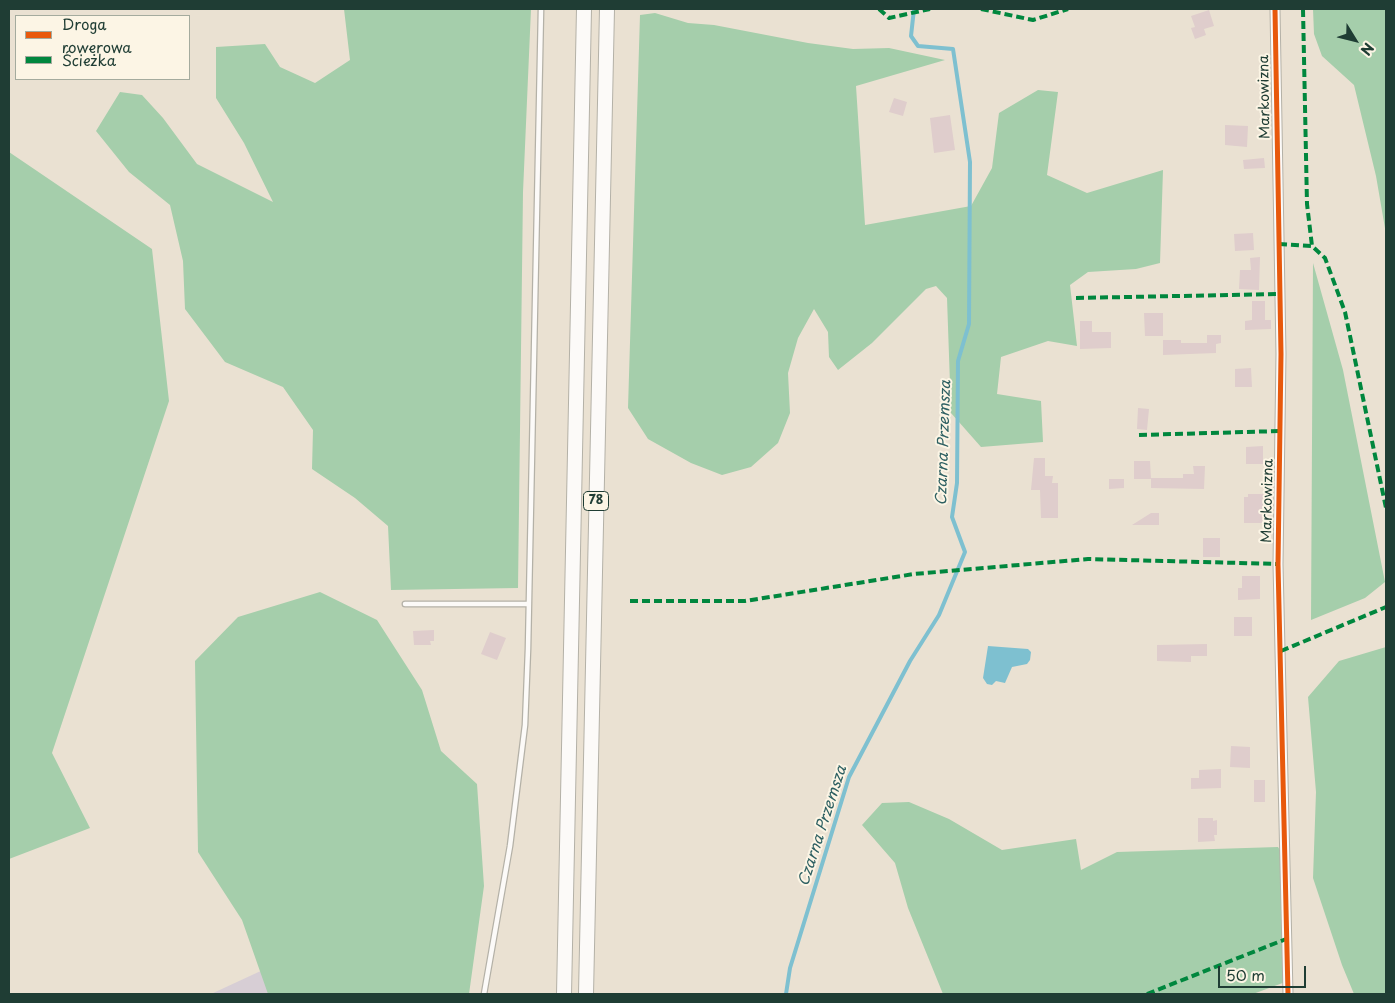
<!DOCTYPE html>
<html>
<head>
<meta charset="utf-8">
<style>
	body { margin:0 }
	#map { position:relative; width:1395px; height:1003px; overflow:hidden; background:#eae1d2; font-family:"Playpen Sans",sans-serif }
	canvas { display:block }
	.frame { position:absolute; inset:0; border:10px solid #1f3d34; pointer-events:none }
	.legend { position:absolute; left:15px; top:15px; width:175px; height:65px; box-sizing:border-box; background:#fcf5e5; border:1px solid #a4ab9e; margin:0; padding:6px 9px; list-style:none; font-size:15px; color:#1f3d34 }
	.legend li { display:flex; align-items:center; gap:10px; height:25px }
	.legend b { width:25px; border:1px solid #a4ab9e }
	.north { position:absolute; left:1330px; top:15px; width:50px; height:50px; -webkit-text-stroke:4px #fcf5e5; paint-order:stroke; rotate:126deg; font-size:14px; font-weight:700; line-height:20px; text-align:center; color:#1f3d34 }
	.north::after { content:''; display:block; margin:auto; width:18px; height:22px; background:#1f3d34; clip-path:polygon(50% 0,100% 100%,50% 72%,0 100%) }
	.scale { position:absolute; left:1218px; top:966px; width:88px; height:22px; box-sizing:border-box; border:2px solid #1f3d34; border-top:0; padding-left:6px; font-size:15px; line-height:18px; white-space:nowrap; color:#1f3d34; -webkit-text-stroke:4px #fcf5e5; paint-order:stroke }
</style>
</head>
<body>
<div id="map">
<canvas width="1395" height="1003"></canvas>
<div class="frame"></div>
<ul class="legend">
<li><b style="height:6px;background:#e8590c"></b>Droga rowerowa</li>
<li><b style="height:6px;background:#00873e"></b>Ścieżka</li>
</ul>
<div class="north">N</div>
<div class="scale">50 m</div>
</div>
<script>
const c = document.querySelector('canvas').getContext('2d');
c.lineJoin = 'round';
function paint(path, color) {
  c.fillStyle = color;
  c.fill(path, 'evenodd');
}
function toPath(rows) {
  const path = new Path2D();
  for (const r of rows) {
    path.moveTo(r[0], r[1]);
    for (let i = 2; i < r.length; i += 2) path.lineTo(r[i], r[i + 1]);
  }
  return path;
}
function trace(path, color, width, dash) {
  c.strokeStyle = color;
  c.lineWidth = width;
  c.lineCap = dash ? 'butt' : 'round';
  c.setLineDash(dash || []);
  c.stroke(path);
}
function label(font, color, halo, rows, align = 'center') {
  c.font = font + ' "Playpen Sans",sans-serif';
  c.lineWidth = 4;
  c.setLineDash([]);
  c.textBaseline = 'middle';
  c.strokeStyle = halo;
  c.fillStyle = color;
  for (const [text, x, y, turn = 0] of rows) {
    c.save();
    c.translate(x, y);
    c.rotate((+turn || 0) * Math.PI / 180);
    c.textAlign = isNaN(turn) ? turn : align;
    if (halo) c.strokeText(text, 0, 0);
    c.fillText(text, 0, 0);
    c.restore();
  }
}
paint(toPath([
	[265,969,274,994,211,994]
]), '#d7ced5');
paint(toPath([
	[344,9,531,9,523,192,518,588,391,590,388,526,355,498,312,469,313,430,283,387,225,362,185,309,183,261,170,205,129,172,96,131,120,92,142,95,163,118,197,164,273,202,244,143,216,98,216,47,265,44,280,67,315,83,350,60],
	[1313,9,1386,9,1386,234,1376,176,1354,85,1322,56,1314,34],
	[655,13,688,23,714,25,808,43,853,49,889,48,945,60,856,86,865,225,971,206,992,168,999,113,1038,90,1058,92,1047,175,1087,193,1163,170,1160,263,1136,269,1088,272,1070,285,1077,346,1048,341,1001,357,997,394,1041,401,1043,442,981,447,951,413,947,298,936,286,926,289,872,343,838,370,829,357,828,332,814,309,798,338,788,373,790,413,778,443,751,467,722,475,691,463,648,439,628,408,640,15],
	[9,152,152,249,169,401,52,753,90,828,9,859],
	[1313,263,1343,370,1385,582,1365,598,1311,620],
	[320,592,377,620,422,690,441,751,477,784,484,886,469,994,268,994,242,920,198,852,195,661,238,617],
	[1386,647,1386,994,1354,994,1342,965,1313,878,1316,792,1308,697,1339,661],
	[909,802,949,819,1002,850,1076,839,1081,870,1117,852,1278,847,1283,855,1288,981,1253,994,943,994,908,908,895,863,862,825,882,803]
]), '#a5ceab');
paint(toPath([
	[988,646,1028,649,1031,652,1030,660,1027,664,1012,667,1005,683,996,681,992,685,987,684,983,678]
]), '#7ec0d0');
trace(toPath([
	[786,994,790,968,849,777,910,661,939,615,965,552,952,517,957,483,958,361,969,324,970,162,953,49,918,46,911,36,914,9]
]), '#7ec0d0', 4);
paint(toPath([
	[1209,10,1214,26,1204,29,1206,35,1195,39,1191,28,1195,27,1191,16],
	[894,98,907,102,903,116,889,112],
	[950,115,955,150,934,153,930,118],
	[1225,125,1248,126,1247,147,1225,145],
	[1264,158,1265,168,1244,169,1243,160],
	[1253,233,1254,250,1235,251,1234,234],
	[1260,257,1259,290,1239,289,1240,270,1251,270,1250,258],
	[1252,301,1265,301,1265,320,1271,320,1271,329,1245,330,1245,321,1252,320],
	[1144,313,1163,313,1163,336,1145,336],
	[1080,321,1092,321,1092,332,1111,332,1111,348,1080,349],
	[1207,335,1221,335,1221,343,1216,344,1216,353,1163,355,1163,340,1181,340,1181,343,1207,343],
	[1251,368,1252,387,1235,387,1235,369],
	[1138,408,1149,409,1147,430,1137,429],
	[1263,446,1263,464,1246,464,1246,447],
	[1034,458,1045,458,1045,476,1053,476,1052,483,1058,483,1058,518,1041,518,1040,490,1031,490],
	[1134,461,1150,461,1151,479,1134,479],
	[1193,466,1205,466,1204,489,1151,488,1151,478,1183,478,1183,474,1194,474],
	[1109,479,1124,479,1124,488,1109,489],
	[1248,494,1264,494,1264,523,1244,523,1244,497,1248,497],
	[1151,513,1159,513,1159,525,1132,525],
	[1203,538,1220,538,1220,557,1203,557],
	[1242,576,1260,576,1260,599,1238,600,1238,588,1242,588],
	[1234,617,1252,617,1252,636,1234,636],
	[434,630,434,641,430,641,431,645,414,645,413,631],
	[490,632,506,638,497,660,481,654],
	[1207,644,1207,656,1191,656,1191,662,1157,661,1157,645],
	[1231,746,1250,747,1250,768,1230,767],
	[1221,769,1221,788,1191,789,1191,778,1199,778,1199,770],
	[1254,780,1265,780,1265,802,1254,802],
	[1198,818,1213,818,1213,821,1217,820,1217,835,1214,835,1215,841,1198,842]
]), '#dfcdcc');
const lane = toPath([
	[405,604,529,604],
	[484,994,510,846,525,725,528,649,541,9]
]);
const street = toPath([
	[1275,9,1281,354,1278,564,1288,994]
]);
const primary = toPath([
	[564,994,584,9],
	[586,994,607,9]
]);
trace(lane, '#b4b1a7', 7);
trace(street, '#b4b1a7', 11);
trace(primary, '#b4b1a7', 16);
trace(lane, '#fcfaf8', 4.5);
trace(street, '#fcfaf8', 9);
trace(primary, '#fcfaf8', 14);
trace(toPath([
	[879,9,889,18,930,9],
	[981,9,1033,20,1068,9],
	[1303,9,1307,204,1312,246],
	[1279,244,1312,246,1325,258,1345,312,1386,508],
	[1076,298,1280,294],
	[1139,435,1281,431],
	[630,601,745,601,914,574,1088,559,1278,564],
	[1281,651,1386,607],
	[1147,994,1286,939]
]), '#00873e', 4, [8, 4]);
trace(toPath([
	[1275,9,1281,354,1278,564,1288,994]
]), '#e8590c', 5);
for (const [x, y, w] of [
	[596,501,25]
]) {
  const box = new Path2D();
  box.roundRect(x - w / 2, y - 9.5, w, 19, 4);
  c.fillStyle = '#fcf5e5';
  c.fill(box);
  trace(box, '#1f3d34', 1);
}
label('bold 12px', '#1f3d34', null, [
	["78",596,501]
]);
label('14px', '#1f3d34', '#fcf5e5', [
	["Markowizna",1265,97,-91],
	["Markowizna",1268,501,-89]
]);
label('italic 15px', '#2e6062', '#fcf5e5', [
	["Czarna Przemsza",944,443,-88],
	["Czarna Przemsza",823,826,-72]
]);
</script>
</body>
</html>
